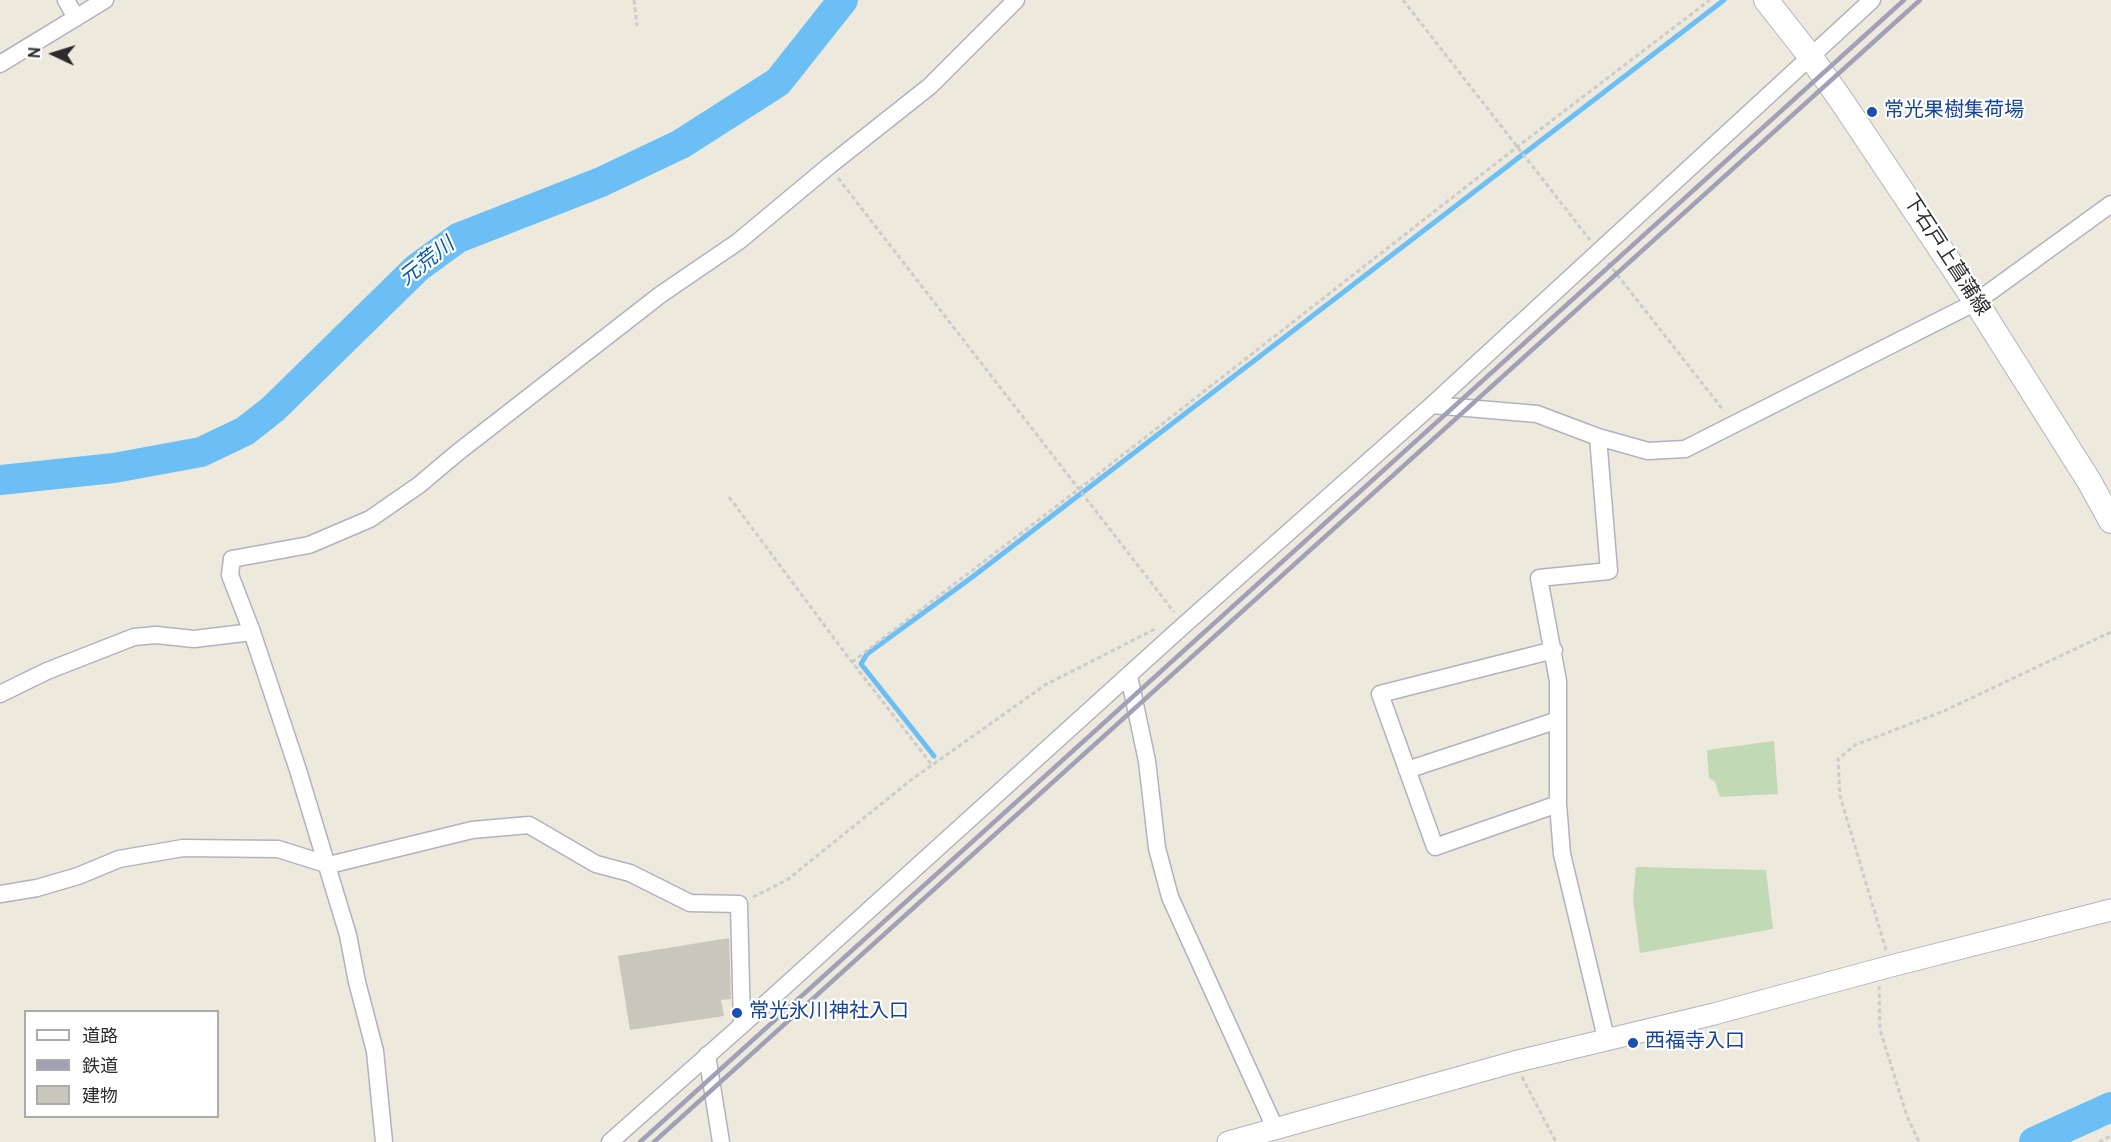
<!DOCTYPE html>
<html>
<head>
<meta charset="utf-8">
<style>
	body { margin:0 }
	#map { position:relative; width:2111px; height:1142px; overflow:hidden; background:#eee9dd; font-family:Overpass,"Noto Sans JP",sans-serif }
	canvas { display:block }
	.legend { position:absolute; left:24px; top:1010px; width:195px; height:108px; box-sizing:border-box; background:#fff; border:2px solid #ababab; margin:0; padding:8px 10px; list-style:none; font-size:18px; color:#2c2c2c }
	.legend li { display:flex; align-items:center; gap:12px; height:30px }
	.legend b { width:30px; border:2px solid #ababab }
	.north { position:absolute; left:24px; top:24px; width:60px; height:60px; -webkit-text-stroke:4px #fff; paint-order:stroke; rotate:274deg; font-size:16px; font-weight:700; line-height:24px; text-align:center; color:#2c2c2c }
	.north::after { content:''; display:block; margin:auto; width:21px; height:27px; background:#2c2c2c; clip-path:polygon(50% 0,100% 100%,50% 72%,0 100%) }
</style>
</head>
<body>
<div id="map">
<canvas width="2111" height="1142"></canvas>
<ul class="legend">
<li><b style="height:8px;background:#fff"></b>道路</li>
<li><b style="height:8px;background:#a0a0b7"></b>鉄道</li>
<li><b style="height:16px;background:#c9c7bc"></b>建物</li>
</ul>
<div class="north">N</div>
</div>
<script>
const c = document.querySelector('canvas').getContext('2d');
c.lineJoin = 'round';
function paint(path, color) {
  c.fillStyle = color;
  c.fill(path, 'evenodd');
}
function toPath(rows) {
  const path = new Path2D();
  for (const r of rows) {
    path.moveTo(r[0], r[1]);
    for (let i = 2; i < r.length; i += 2) path.lineTo(r[i], r[i + 1]);
  }
  return path;
}
function trace(path, color, width, dash) {
  c.strokeStyle = color;
  c.lineWidth = width;
  c.lineCap = dash ? 'butt' : 'round';
  c.setLineDash(dash || []);
  c.stroke(path);
}
function label(font, color, halo, rows, align = 'center') {
  c.font = font + ' Overpass,"Noto Sans JP",sans-serif';
  c.lineWidth = 4.5;
  c.setLineDash([]);
  c.textBaseline = 'middle';
  c.strokeStyle = halo;
  c.fillStyle = color;
  for (const [text, x, y, turn = 0] of rows) {
    c.save();
    c.translate(x, y);
    c.rotate((+turn || 0) * Math.PI / 180);
    c.textAlign = isNaN(turn) ? turn : align;
    if (halo) c.strokeText(text, 0, 0);
    c.fillText(text, 0, 0);
    c.restore();
  }
}
paint(toPath([
	[1774,741,1778,794,1720,797,1715,782,1709,778,1707,750],
	[1636,867,1766,870,1773,929,1640,953,1633,899]
]), '#c1d9b4');
trace(toPath([
	[934,756,861,664,867,654,971,578,1724,0]
]), '#6cbff4', 5);
trace(toPath([
	[0,480,114,468,201,452,245,431,273,409,417,268,458,238,601,182,681,144,778,82,843,0],
	[2034,1142,2111,1107]
]), '#6cbff4', 30);
paint(toPath([
	[729,938,731,999,721,1000,724,1016,630,1030,618,956]
]), '#c9c7bc');
const minor = toPath([
	[66,0,76,18],
	[0,64,105,0],
	[1432,405,1537,414,1598,437,1648,451,1685,449,1976,302,2111,204],
	[1598,437,1609,571,1539,578,1558,681,1558,804,1562,854,1606,1038],
	[1554,650,1380,694,1435,847,1558,804],
	[1129,676,1147,761,1157,848,1170,897,1276,1130],
	[0,694,47,671,134,637,156,635,194,639,252,632],
	[1407,770,1558,720],
	[0,894,37,888,78,876,119,859,183,848,278,849,329,865,472,830,529,825,596,864,630,873,690,903,739,904,742,1025],
	[707,1055,721,1142],
	[384,1142,375,1051,357,982,348,935,298,770,252,632,230,575,232,559,309,545,370,519,419,485,457,453,660,295,739,241,829,166,930,86,1016,0],
	[610,1142,742,1025,1184,625,1432,405,1872,0]
]);
const tertiary = toPath([
	[1228,1142,1514,1062,1714,1014,1891,966,2111,910]
]);
const secondary = toPath([
	[1766,0,1810,56,1841,100,1976,302,2089,481,2111,521]
]);
trace(minor, '#b1b2c0', 19);
trace(tertiary, '#b1b2c0', 23);
trace(secondary, '#b1b2c0', 26);
trace(toPath([
	[634,0,637,26],
	[1403,0,1590,240],
	[838,178,1174,612],
	[1608,263,1724,411],
	[729,497,845,653,932,765],
	[852,662,1079,489,1517,147,1710,0],
	[753,897,787,880,911,780,1045,685,1155,629],
	[1886,950,1840,796,1838,759,1855,745,1944,711,2111,632],
	[1879,986,1880,1030,1907,1116,1919,1142],
	[1522,1077,1556,1142],
	[2099,1142,2111,1136]
]), '#ccc', 3, [4.5, 3]);
trace(minor, '#fff', 16);
trace(tertiary, '#fff', 21);
trace(secondary, '#fff', 24);
trace(toPath([
	[640,1142,1904,0],
	[654,1142,1920,0]
]), '#a0a0b7', 4.5);
for (const [x, y, r, color] of [
	[1872,112,6,"#1a4fb4"],
	[737,1013,6,"#1a4fb4"],
	[1633,1043,6,"#1a4fb4"]
]) {
  const dot = new Path2D();
  dot.arc(x, y, r, 0, 2 * Math.PI);
  c.fillStyle = color;
  c.fill(dot);
  trace(dot, '#fff', 2);
}
label('20px', '#164399', '#fff', [
	["常光果樹集荷場",1884,112],
	["常光氷川神社入口",749,1013],
	["西福寺入口",1645,1043]
], 'left');
label('20px', '#2c2c2c', '#fff', [
	["下石戸上菖蒲線",1945,256,57]
]);
label('italic 21px', '#075aa4', '#fff', [
	["元荒川",428,263,-38]
]);
</script>
</body>
</html>
